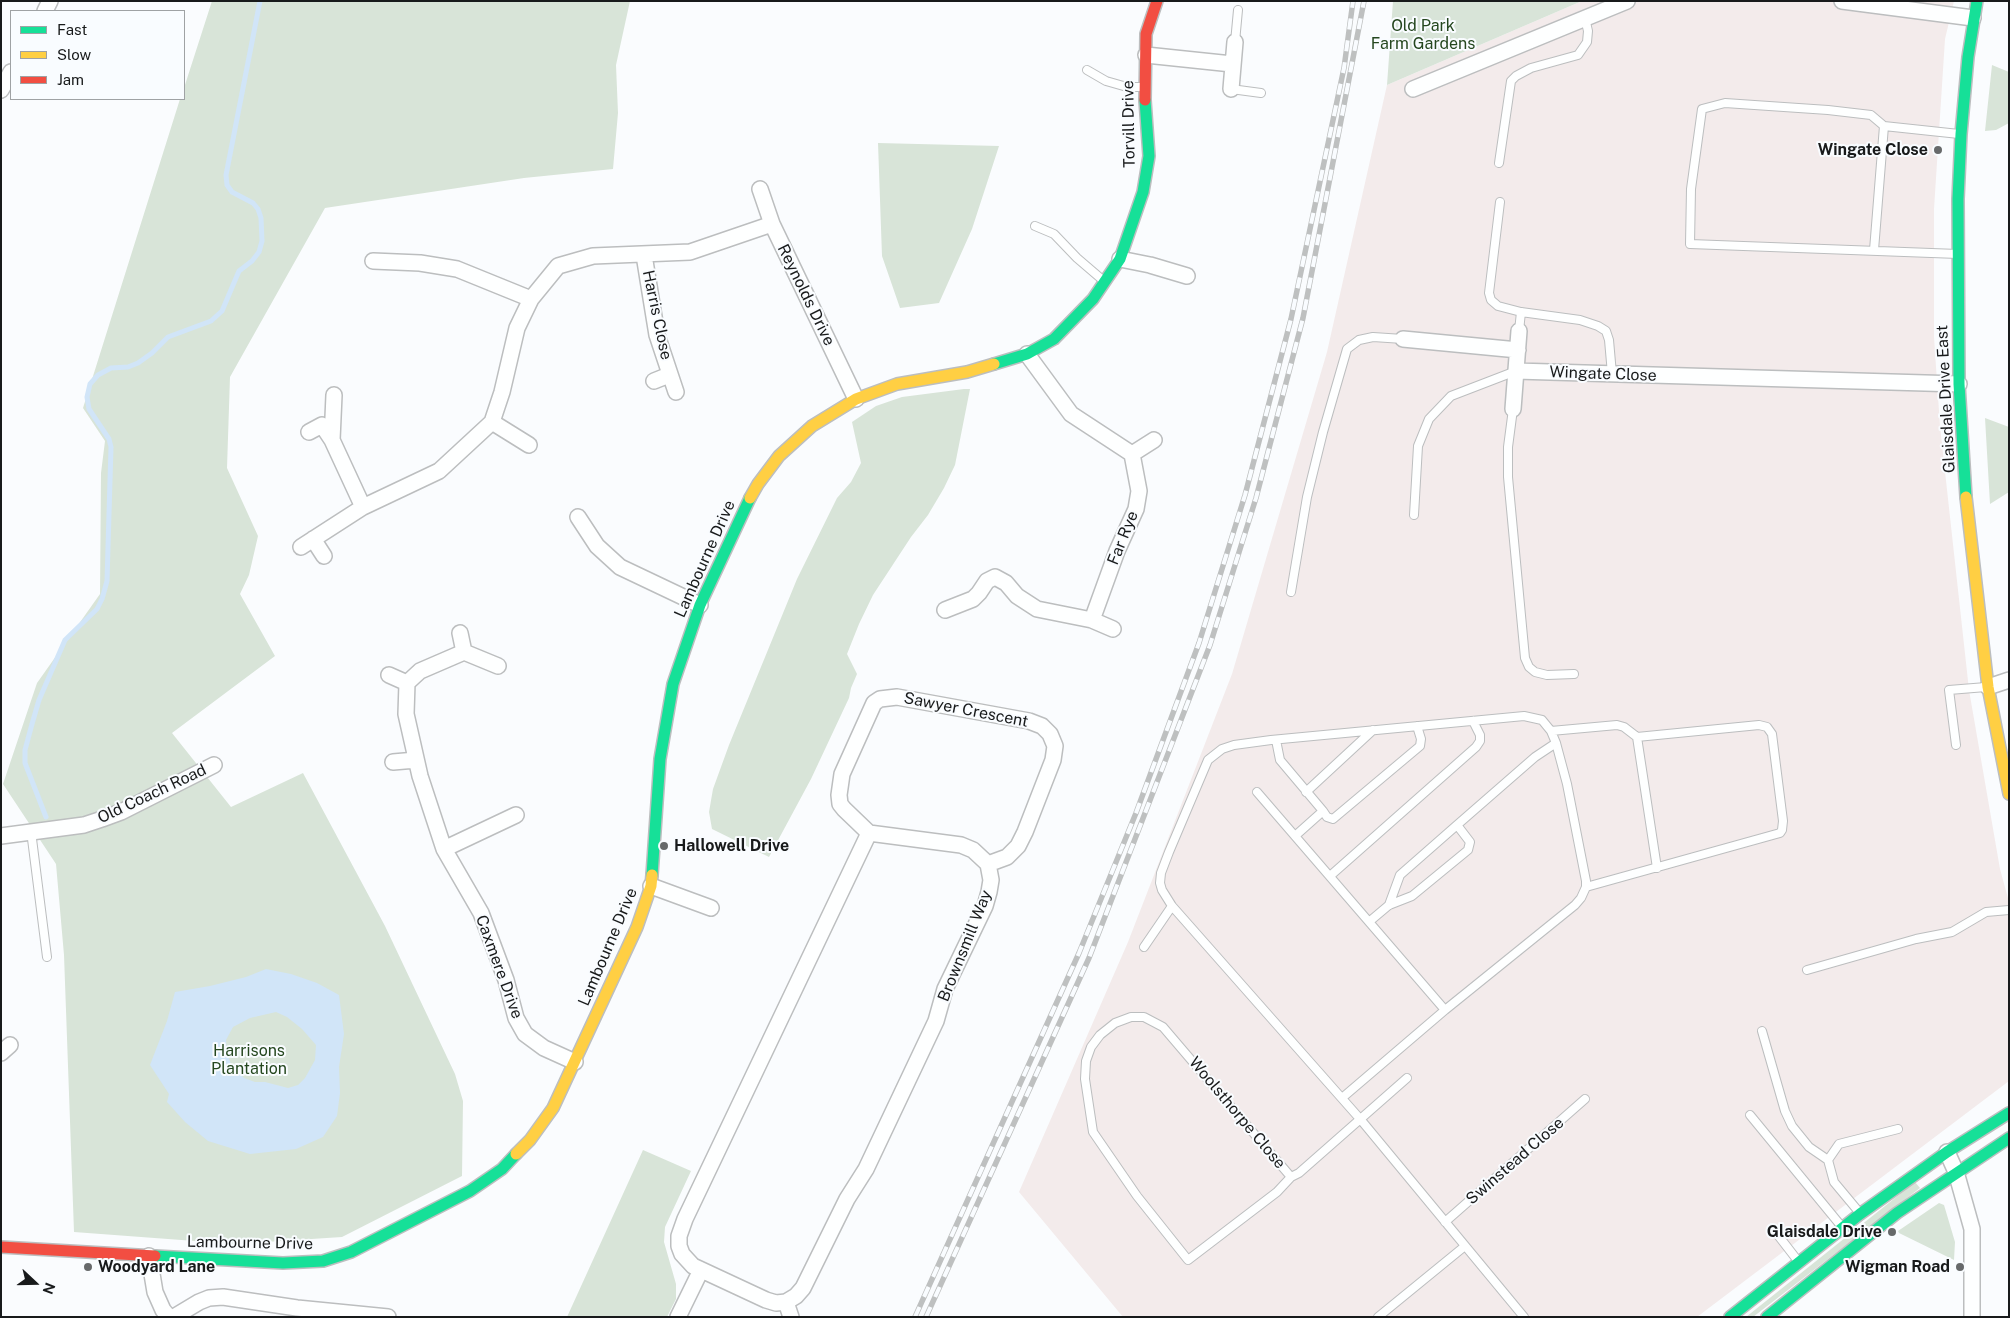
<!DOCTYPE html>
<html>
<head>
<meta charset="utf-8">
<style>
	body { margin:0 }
	#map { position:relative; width:2010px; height:1318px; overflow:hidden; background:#fafcfe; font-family:"Public Sans",sans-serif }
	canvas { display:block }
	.frame { position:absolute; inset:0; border:2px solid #181a1b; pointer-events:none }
	.legend { position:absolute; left:10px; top:10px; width:175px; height:90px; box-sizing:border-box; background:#f9fcff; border:1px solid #9fa2a4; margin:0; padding:6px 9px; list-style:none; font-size:15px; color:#181a1b }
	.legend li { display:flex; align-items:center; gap:10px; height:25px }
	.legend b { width:25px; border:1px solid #9fa2a4 }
	.north { position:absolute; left:10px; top:1258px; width:50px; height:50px; -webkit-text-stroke:4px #f9fcff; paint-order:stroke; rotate:111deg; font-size:14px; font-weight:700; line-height:20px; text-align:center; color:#181a1b }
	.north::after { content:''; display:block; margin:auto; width:18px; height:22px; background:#181a1b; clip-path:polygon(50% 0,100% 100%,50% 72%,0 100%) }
</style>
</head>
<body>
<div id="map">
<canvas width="2010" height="1318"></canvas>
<div class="frame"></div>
<ul class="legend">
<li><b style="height:6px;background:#16e098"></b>Fast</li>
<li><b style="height:6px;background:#ffcf43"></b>Slow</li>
<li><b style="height:6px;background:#f24e42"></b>Jam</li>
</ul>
<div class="north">N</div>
</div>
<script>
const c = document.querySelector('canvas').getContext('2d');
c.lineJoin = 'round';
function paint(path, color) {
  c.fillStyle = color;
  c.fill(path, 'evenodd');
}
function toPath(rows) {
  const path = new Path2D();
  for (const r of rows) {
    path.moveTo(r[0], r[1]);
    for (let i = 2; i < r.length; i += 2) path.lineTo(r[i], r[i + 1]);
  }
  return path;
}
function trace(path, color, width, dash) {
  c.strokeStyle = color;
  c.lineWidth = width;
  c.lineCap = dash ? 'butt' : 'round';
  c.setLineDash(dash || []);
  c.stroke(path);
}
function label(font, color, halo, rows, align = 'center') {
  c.font = font + ' "Public Sans",sans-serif';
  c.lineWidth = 4;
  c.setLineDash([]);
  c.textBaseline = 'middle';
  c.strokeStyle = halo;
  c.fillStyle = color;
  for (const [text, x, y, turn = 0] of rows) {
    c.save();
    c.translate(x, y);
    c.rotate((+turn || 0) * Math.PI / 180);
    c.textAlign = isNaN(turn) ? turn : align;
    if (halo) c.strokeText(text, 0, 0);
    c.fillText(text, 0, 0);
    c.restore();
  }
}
paint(toPath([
	[1582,1,1954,1,1945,39,1934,209,1934,337,1940,426,1969,690,2000,869,2009,902,2009,1081,1697,1317,1123,1317,1019,1192,1128,942,1232,674,1327,352,1387,85]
]), '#f3ebeb');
paint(toPath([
	[212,1,630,1,616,65,618,113,613,169,524,178,325,208,230,377,227,468,258,536,249,575,240,594,275,656,172,733,231,807,303,773,385,926,455,1074,463,1101,462,1176,342,1237,235,1244,74,1232,64,955,56,864,3,784,37,683,100,594,101,473,105,441,83,408,180,99,184,99,184,88],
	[1393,1,1582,1,1387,85],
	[1992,65,2009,72,2009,123,1996,130,1985,131],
	[878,143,999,146,972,229,939,303,900,308,882,256],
	[964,389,970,389,955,465,944,488,928,515,911,537,873,595,859,624,847,654,857,674,851,688,849,698,811,779,769,857,712,829,709,812,713,789,729,745,797,579,837,498,851,482,861,463,852,422,876,406,902,397],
	[1985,418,2009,427,2009,492,1990,504],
	[643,1150,691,1171,665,1227,664,1242,676,1284,676,1299,667,1317,567,1317],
	[1915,1182,1920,1188,1753,1317,1746,1317],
	[1939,1203,1944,1205,1955,1242,1954,1260,1899,1233,1898,1231]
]), '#d8e4d8');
paint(toPath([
	[266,969,291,974,317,983,339,995,344,1034,339,1067,340,1093,337,1116,323,1137,296,1149,250,1154,208,1141,185,1122,167,1102,169,1094,150,1065,167,1021,175,992,210,986,246,977],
	[276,1012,287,1017,302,1029,316,1045,315,1060,305,1078,298,1085,288,1088,265,1082,255,1082,244,1078,231,1064,227,1054,226,1040,233,1027,250,1018]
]), '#d1e5f8');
trace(toPath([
	[46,817,25,763,25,750,32,724,39,700,65,640,97,609,102,599,107,581,111,447,109,439,89,409,87,397,90,384,98,375,111,368,128,367,138,363,152,353,168,337,211,321,222,311,239,271,252,261,259,252,262,241,261,218,258,209,253,203,232,192,227,185,226,175,260,1]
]), '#d1e5f8', 5);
const lane = toPath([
	[1235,42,1238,10],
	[1087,70,1106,81,1127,87,1143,87],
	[1231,89,1261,93],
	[1884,126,1871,115,1828,110,1725,103,1702,109,1691,189,1690,244,1958,254],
	[1499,163,1511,81,1516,76,1531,68,1578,55,1587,42,1588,31,1585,18],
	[1500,202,1489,293,1491,300,1498,306,1521,312,1580,320,1598,326,1606,331,1609,340,1612,374],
	[1035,226,1054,234,1077,258,1105,282],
	[1874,250,1884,126,1959,134],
	[1519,331,1521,312],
	[1513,409,1508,447,1508,477,1525,658,1529,667,1535,672,1547,675,1574,674],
	[1414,515,1418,446,1429,419,1451,396,1516,371],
	[1291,592,1307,497,1323,432,1347,349,1359,340,1373,337,1403,339],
	[1551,731,1617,725,1624,727,1637,737,1759,725,1767,727,1772,734,1783,821,1782,830,1780,833,1586,887],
	[1637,737,1657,868],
	[1276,740,1280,760,1323,811,1327,817,1333,819,1420,746,1421,739,1417,726],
	[1956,745,1949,690,1986,687],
	[1257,792,1445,1010],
	[1306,792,1373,730],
	[31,831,47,957],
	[1295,836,1323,811],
	[1330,876,1476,747,1480,741,1480,735,1473,721],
	[1389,905,1400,875,1457,825],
	[1144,947,1172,906],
	[1807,970,1916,939,1952,932,1986,912,2009,910],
	[1762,1031,1785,1111,1792,1126,1809,1147,1828,1160],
	[1342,1098,1445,1010,1575,905,1581,898,1586,887,1586,881,1567,784,1556,743,1535,757,1457,825,1470,842,1468,850,1412,896,1389,905,1370,921],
	[1750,1115,1842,1227],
	[1291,1177,1277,1192,1188,1260,1137,1196,1093,1132,1085,1079,1086,1061,1091,1047,1100,1035,1115,1023,1131,1017,1144,1017,1163,1027,1291,1177,1299,1173,1407,1078],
	[1859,1212,1834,1182,1828,1160,1839,1144,1898,1129],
	[1445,1222,1585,1099],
	[1774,1230,1798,1261],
	[1378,1317,1465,1246],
	[1524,1317,1361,1120,1172,906,1162,890,1160,883,1161,873,1169,852,1208,760,1222,749,1234,745,1271,740,1524,716,1542,720,1551,731,1556,743]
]);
const street = toPath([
	[1842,1,1973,18],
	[45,11,50,1],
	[1146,55,1232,64],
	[1231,89,1235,42],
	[1413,89,1627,1],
	[1,90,11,72],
	[760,189,772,224,856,399],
	[644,255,657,335,676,392],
	[1120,259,1150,265,1187,276],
	[373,261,420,263,457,269,531,299],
	[1403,339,1518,350],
	[1516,371,1959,384],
	[654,381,669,375],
	[334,395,332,440,363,507],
	[1513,409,1519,331],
	[492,422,529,445],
	[309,432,322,425,332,440],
	[1132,454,1154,440],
	[578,517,597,546,620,567,700,605],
	[313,539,324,556],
	[301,547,363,507,439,471,492,422,502,392,517,328,531,299,558,266,593,256,690,252,772,224],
	[945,610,973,599,979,593,987,581,995,577,1006,583,1017,596,1037,609,1092,620,1117,551,1136,509,1139,491,1132,454,1071,414,1027,354],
	[1092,620,1113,629],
	[460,633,464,652,498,666],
	[464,652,420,671,407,683,406,714,420,776,444,849,481,913,506,980,516,1018,525,1034,544,1048,575,1062],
	[389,675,407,683],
	[1988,687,2009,680],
	[393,762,416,760],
	[869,833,961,845,973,850,988,864,991,880,989,892,985,906,945,989,936,1021,866,1169,847,1199,803,1288,796,1296,786,1302,776,1303,766,1300,693,1266,682,1254,679,1246,679,1236,685,1219,869,833],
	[869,833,844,809,840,804,839,795,842,774,874,703,880,699,897,697,1029,721,1042,726,1050,734,1055,746,1053,760,1025,832,1018,846,1007,857,988,864],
	[1,836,84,825,102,819,121,812,214,765],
	[444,849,516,815],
	[651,886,711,908],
	[1,1053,10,1045],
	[1947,1152,1956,1172,1972,1229,1972,1317],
	[149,1256,155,1292,163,1310,169,1317],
	[786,1302,791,1317],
	[174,1317,199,1302,209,1298,223,1297,297,1308,388,1317],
	[678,1317,701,1270]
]);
const fast = toPath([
	[994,364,1027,354,1054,339,1093,299,1120,259,1143,192,1149,156,1145,100],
	[1966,497,1959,384,1958,199,1961,134,1968,57,1977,1],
	[652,875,660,759,673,684,700,605,750,498],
	[155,1256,283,1263,323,1261,351,1252,470,1191,502,1169,516,1154],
	[1730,1317,1860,1214,1947,1152,2009,1113],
	[1767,1317,1897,1213,2009,1138]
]);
const slow = toPath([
	[1966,497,1988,687,2009,794],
	[750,498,758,484,779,456,812,426,856,399,897,384,967,372,994,364],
	[516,1154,530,1140,553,1108,637,927,651,886,652,875]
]);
const jam = toPath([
	[1145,100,1146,34,1157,1],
	[1,1247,155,1256]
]);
trace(lane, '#bcbebf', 10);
trace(street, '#bcbebf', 18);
trace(fast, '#bcbebf', 14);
trace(slow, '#bcbebf', 14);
trace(jam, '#bcbebf', 14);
trace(lane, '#feffff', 8);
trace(street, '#feffff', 15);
trace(fast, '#16e098', 11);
trace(slow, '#ffcf43', 11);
trace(jam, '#f24e42', 11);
const rail = toPath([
	[915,1317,1079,953,1136,813,1199,643,1245,495,1291,319,1344,68,1353,1],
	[926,1317,1089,958,1210,645,1256,498,1303,318,1364,1]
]);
trace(rail, '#bec0c0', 5.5);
trace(rail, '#f9fcff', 4, [11]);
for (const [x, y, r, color] of [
	[1938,150,5,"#67696a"],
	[664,846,5,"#67696a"],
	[1892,1232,5,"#67696a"],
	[88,1267,5,"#67696a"],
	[1960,1267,5,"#67696a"]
]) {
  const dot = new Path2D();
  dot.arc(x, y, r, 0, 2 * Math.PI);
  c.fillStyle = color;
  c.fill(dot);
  trace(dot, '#f9fcff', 2);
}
label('16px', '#25471f', '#f9fcff', [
	["Old Park",1423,26],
	["Farm Gardens",1423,44],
	["Harrisons",249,1051],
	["Plantation",249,1069]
]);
label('16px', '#181a1b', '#f9fcff', [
	["Torvill Drive",1129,124,-91],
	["Reynolds Drive",806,295,64],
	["Harris Close",657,315,78],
	["Wingate Close",1603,374,2],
	["Glaisdale Drive East",1946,399,-93],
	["Far Rye",1123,538,-68],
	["Lambourne Drive",705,559,-66],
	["Sawyer Crescent",966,710,11],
	["Old Coach Road",152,794,-25],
	["Brownsmill Way",965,946,-68],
	["Lambourne Drive",608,947,-67],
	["Caxmere Drive",499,967,70],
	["Woolsthorpe Close",1237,1113,50],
	["Swinstead Close",1515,1161,-41],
	["Lambourne Drive",250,1243,1]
]);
label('bold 16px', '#181a1b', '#f9fcff', [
	["Wingate Close",1928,150],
	["Hallowell Drive",674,846,"left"],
	["Glaisdale Drive",1882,1232],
	["Woodyard Lane",98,1267,"left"],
	["Wigman Road",1950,1267]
], 'right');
</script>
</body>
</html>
